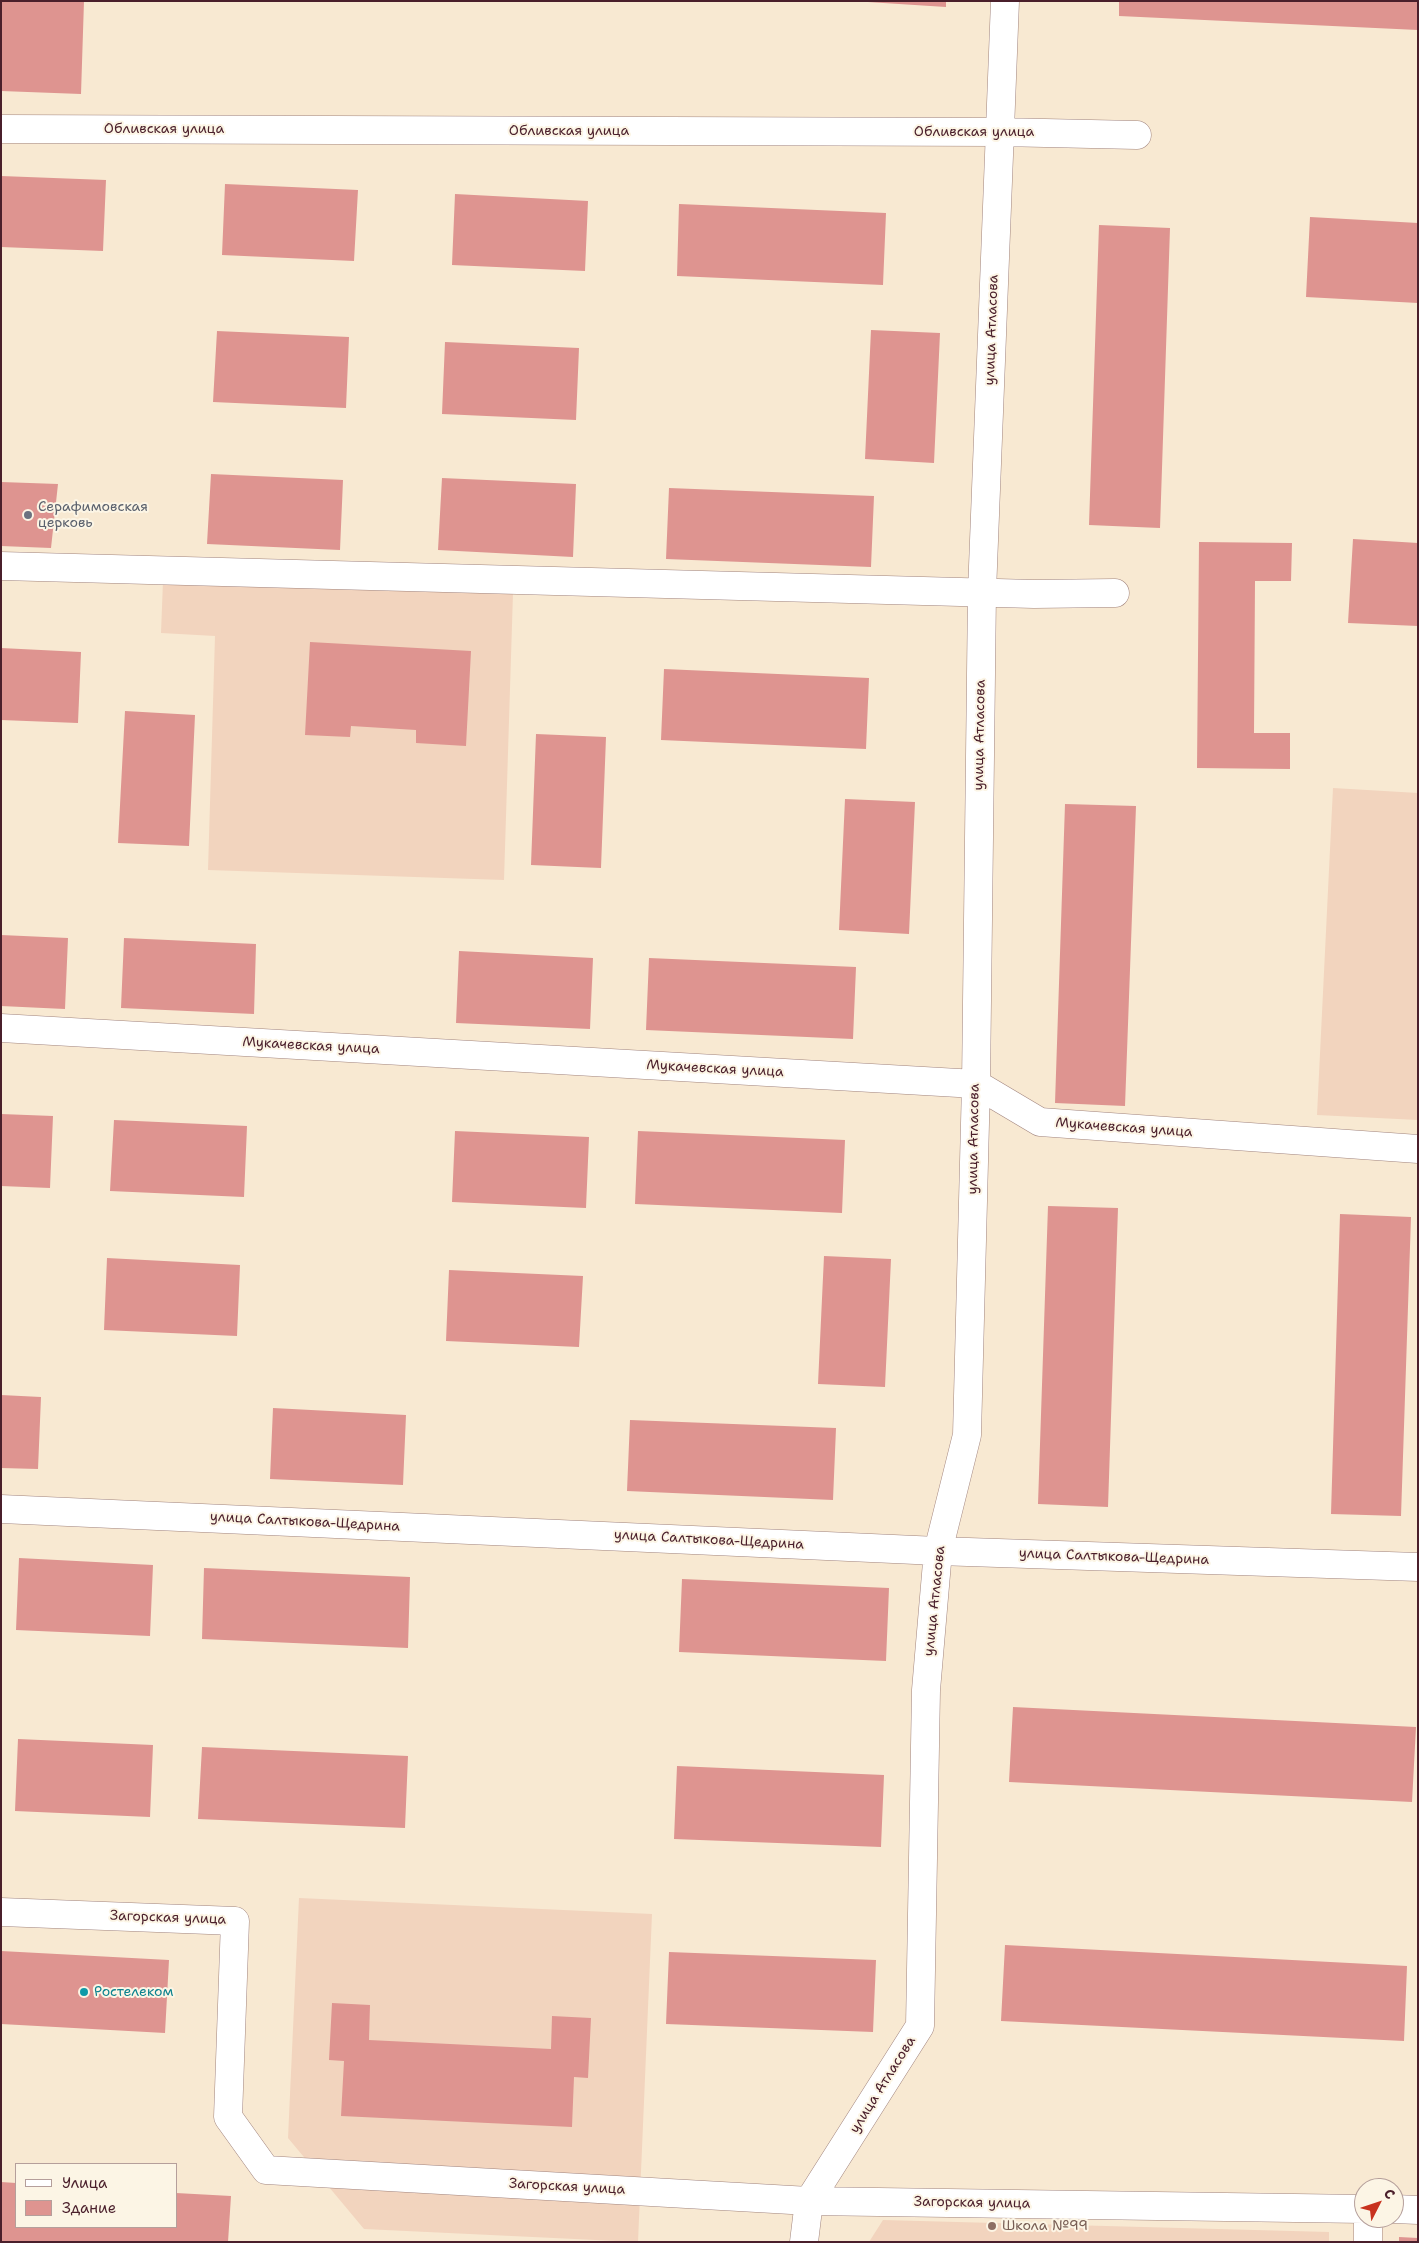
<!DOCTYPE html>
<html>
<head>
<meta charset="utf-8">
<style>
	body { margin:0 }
	#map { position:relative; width:1419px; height:2243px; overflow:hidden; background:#f8e9d2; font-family:"Shantell Sans",sans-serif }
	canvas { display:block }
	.frame { position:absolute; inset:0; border:2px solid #4a1f2b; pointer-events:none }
	.legend { position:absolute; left:15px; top:2163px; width:162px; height:65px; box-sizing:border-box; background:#fcf5e5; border:1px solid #b59f9b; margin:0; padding:6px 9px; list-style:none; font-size:15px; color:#4a1f2b }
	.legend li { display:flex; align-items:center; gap:10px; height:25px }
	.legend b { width:25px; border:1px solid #b59f9b }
	.north { position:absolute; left:1354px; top:2178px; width:50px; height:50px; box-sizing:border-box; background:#fcf5e5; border:1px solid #b59f9b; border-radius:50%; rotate:49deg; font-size:14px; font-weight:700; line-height:20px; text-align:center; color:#4a1f2b }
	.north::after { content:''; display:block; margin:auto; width:18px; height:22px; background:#c8321e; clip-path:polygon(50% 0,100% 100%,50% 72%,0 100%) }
</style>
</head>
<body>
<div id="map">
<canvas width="1419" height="2243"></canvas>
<div class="frame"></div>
<ul class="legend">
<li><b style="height:6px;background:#fff"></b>Улица</li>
<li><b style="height:14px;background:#de9490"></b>Здание</li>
</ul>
<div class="north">С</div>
</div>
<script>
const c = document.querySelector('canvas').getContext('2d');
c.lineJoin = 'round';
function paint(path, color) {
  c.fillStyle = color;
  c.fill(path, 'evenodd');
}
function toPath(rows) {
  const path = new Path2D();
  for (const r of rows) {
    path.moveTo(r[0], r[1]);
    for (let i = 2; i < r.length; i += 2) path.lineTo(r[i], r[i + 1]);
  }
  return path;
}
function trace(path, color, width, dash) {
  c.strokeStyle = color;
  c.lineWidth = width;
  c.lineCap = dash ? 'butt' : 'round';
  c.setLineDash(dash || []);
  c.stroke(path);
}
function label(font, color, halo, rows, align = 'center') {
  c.font = font + ' "Shantell Sans",sans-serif';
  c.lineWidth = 4;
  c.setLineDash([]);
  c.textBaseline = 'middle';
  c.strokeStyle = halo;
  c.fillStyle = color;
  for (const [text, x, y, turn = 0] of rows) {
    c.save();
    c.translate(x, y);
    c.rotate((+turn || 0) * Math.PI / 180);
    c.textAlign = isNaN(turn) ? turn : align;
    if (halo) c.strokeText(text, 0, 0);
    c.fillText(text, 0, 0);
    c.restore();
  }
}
paint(toPath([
	[163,581,513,593,504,880,208,870,215,636,161,633],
	[1333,788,1418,793,1418,1120,1317,1115],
	[299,1898,652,1914,638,2242,364,2229,288,2138],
	[883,2220,1329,2232,1329,2242,869,2242]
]), '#f2d4be');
paint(toPath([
	[1,1,84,1,81,94,1,91],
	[852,1,946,1,946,7],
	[1119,1,1418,1,1418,30,1119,16],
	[1,176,106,180,103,251,1,247],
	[225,184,358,190,354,261,222,255],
	[455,194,588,201,585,271,452,265],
	[679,204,886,213,883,285,677,276],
	[1310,217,1418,223,1418,303,1306,297],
	[1099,225,1170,228,1160,528,1089,525],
	[871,330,940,333,934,463,865,459],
	[217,331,349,337,346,408,213,402],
	[445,342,579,348,576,420,442,414],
	[211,474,343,480,340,550,207,544],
	[442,478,576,484,573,557,438,550],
	[1,482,58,484,51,548,1,546],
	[669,488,874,496,871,567,666,559],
	[1353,539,1418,543,1418,626,1348,623],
	[1199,542,1292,543,1291,581,1255,581,1254,733,1290,733,1290,769,1197,768],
	[310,642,471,651,466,746,416,743,416,730,351,726,350,737,305,735],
	[1,648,81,652,78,723,1,720],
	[664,669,869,678,866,749,661,740],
	[125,711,195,715,189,846,118,843],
	[536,734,606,737,601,868,531,865],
	[845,799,915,802,909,934,839,930],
	[1065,804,1136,806,1125,1106,1055,1103],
	[1,935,68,938,65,1009,1,1006],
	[124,938,256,944,254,1014,121,1008],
	[459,951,593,958,590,1029,456,1023],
	[649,958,856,967,853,1039,646,1030],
	[1,1114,53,1116,50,1188,1,1186],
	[114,1120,247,1126,244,1197,110,1191],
	[455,1131,589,1137,586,1208,452,1202],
	[638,1131,845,1140,842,1213,635,1204],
	[1048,1206,1118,1208,1108,1507,1038,1504],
	[1340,1214,1411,1217,1401,1516,1331,1514],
	[824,1256,891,1259,885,1387,818,1384],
	[107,1258,240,1265,237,1336,104,1330],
	[449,1270,583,1276,579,1347,446,1341],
	[1,1395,41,1397,38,1469,1,1468],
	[273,1408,406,1415,403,1485,270,1479],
	[630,1420,836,1428,833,1500,627,1491],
	[19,1558,153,1565,150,1636,16,1630],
	[204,1568,410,1577,408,1648,202,1639],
	[682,1579,889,1588,886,1661,679,1652],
	[1013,1707,1416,1727,1412,1802,1009,1782],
	[18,1739,153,1745,150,1817,15,1811],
	[202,1747,408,1756,405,1828,198,1819],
	[677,1766,884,1775,881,1847,674,1839],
	[1005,1945,1407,1966,1404,2041,1001,2021],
	[1,1951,169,1960,165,2033,1,2024],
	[669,1952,876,1960,873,2032,666,2024],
	[332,2003,370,2005,369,2040,551,2049,552,2016,591,2018,588,2078,574,2077,572,2127,341,2116,344,2061,329,2060],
	[1,2182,16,2183,16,2227,176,2227,176,2193,231,2196,228,2242,1,2242],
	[1399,2237,1418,2238,1418,2242,1399,2242]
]), '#de9490');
const minor = toPath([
	[1,129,999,132,1137,135],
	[1,566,1034,594,1115,593],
	[1,1028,976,1084,1040,1122,1418,1149],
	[1,1509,938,1551,1418,1567],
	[1,1912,235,1921,228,2117,266,2170,809,2201,1364,2209],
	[1394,2209,1418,2210],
	[804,2242,809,2201,920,2026,926,1690,938,1551,967,1435,976,1084,982,592,1005,1],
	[1368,2242,1368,2218]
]);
trace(minor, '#a1847e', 29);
trace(minor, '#fff', 28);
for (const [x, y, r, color] of [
	[28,515,5,"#6b7280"],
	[84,1992,5,"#0f9aa8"],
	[992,2226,5,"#8d6e63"]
]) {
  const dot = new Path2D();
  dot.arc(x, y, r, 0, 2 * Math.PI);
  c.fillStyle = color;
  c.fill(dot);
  trace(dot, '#fcf5e5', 2);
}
label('14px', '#4a1f2b', '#fcf5e5', [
	["Обливская улица",164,129],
	["Обливская улица",569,131],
	["Обливская улица",974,132],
	["улица Атласова",992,330,-88],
	["улица Атласова",980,735,-89],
	["Мукачевская улица",311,1046,3],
	["Мукачевская улица",715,1069,3],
	["Мукачевская улица",1124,1128,4],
	["улица Атласова",974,1139,-89],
	["улица Салтыкова-Щедрина",305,1522,3],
	["улица Салтыкова-Щедрина",709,1540,3],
	["улица Салтыкова-Щедрина",1114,1557,2],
	["улица Атласова",935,1601,-84],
	["Загорская улица",168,1918,2],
	["улица Атласова",883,2085,-58],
	["Загорская улица",567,2187,3],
	["Загорская улица",972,2203,1]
]);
label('14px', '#5b616d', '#fcf5e5', [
	["Серафимовская",38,507],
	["церковь",38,523]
], 'left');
label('14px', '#0d838f', '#fcf5e5', [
	["Ростелеком",94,1992]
], 'left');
label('14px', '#785e54', '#fcf5e5', [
	["Школа №99",1002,2226]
], 'left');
</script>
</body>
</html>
